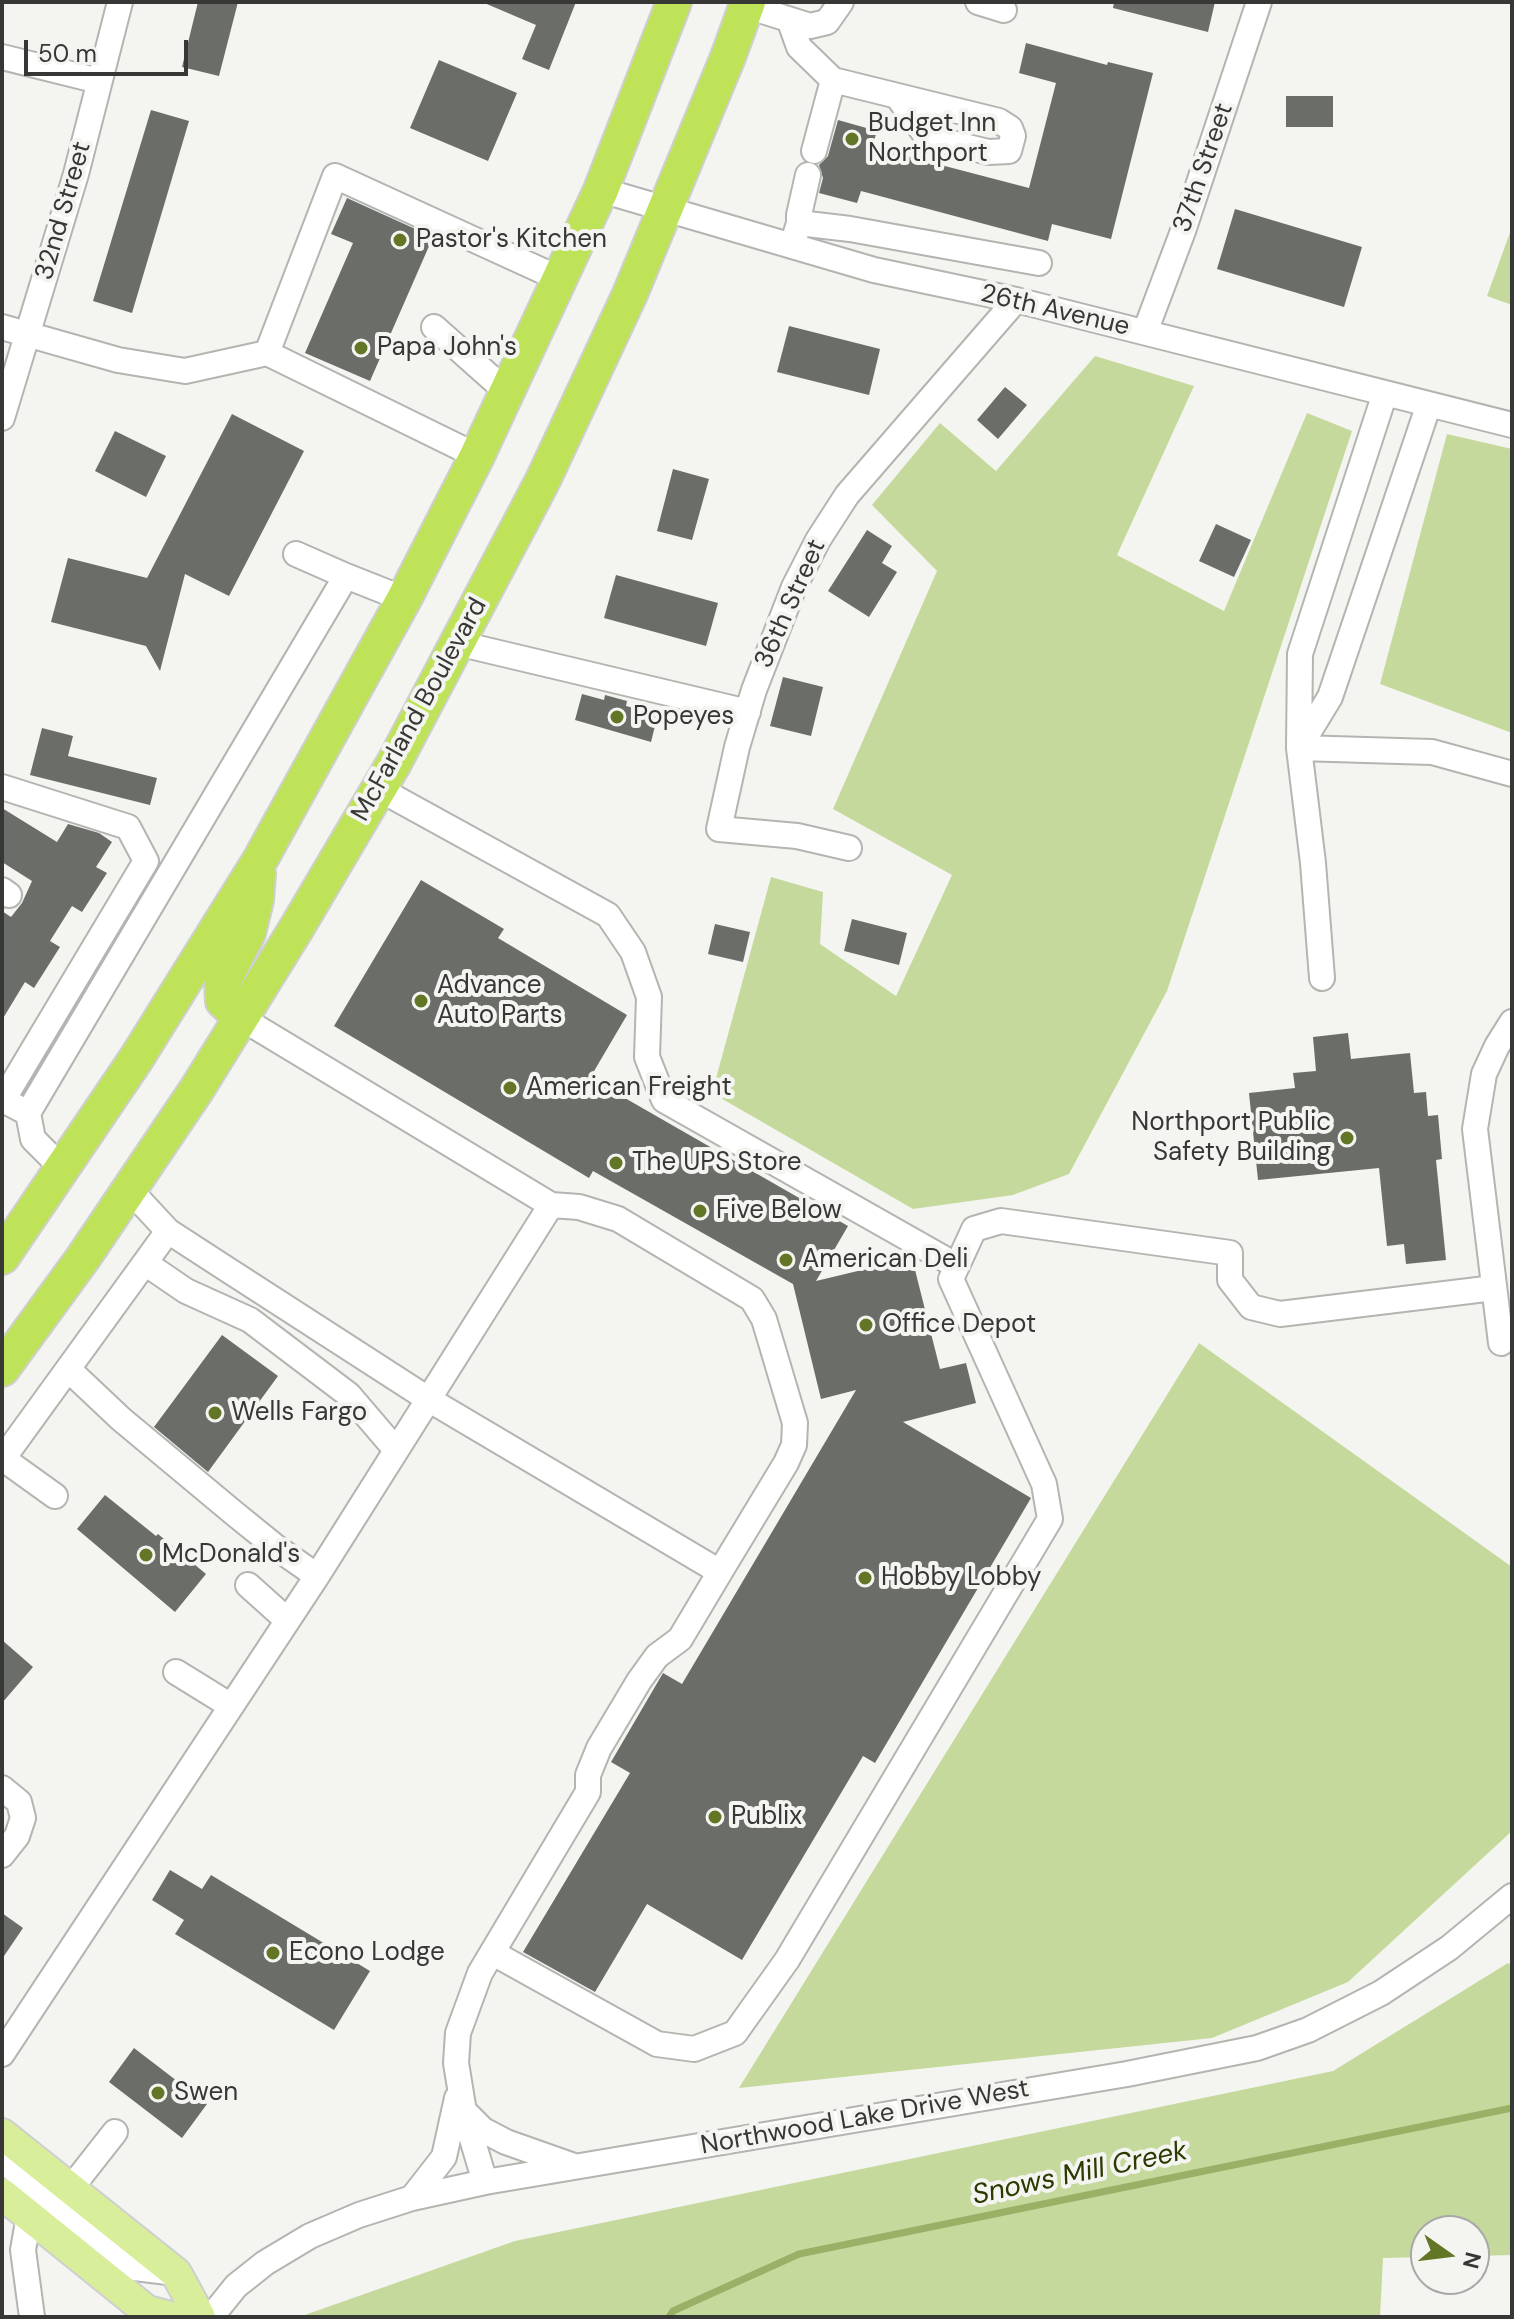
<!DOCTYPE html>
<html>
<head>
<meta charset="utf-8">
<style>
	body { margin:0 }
	#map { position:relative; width:1514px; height:2319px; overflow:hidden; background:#f4f5f1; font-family:"DM Sans",sans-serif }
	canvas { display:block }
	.frame { position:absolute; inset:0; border:4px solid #373836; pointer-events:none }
	.north { position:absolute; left:1410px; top:2215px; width:80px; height:80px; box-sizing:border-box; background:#f4f5f1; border:2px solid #a8a9a6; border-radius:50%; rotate:104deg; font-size:22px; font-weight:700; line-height:32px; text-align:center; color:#373836 }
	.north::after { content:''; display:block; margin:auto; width:28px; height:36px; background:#627626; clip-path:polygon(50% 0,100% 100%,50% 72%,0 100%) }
	.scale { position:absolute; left:24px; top:40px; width:164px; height:36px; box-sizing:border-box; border:4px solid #373836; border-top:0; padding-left:10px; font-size:24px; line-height:28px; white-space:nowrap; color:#373836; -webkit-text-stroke:6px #f4f5f1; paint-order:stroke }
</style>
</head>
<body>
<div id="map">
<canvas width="1514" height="2319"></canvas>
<div class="frame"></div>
<div class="north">N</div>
<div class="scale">50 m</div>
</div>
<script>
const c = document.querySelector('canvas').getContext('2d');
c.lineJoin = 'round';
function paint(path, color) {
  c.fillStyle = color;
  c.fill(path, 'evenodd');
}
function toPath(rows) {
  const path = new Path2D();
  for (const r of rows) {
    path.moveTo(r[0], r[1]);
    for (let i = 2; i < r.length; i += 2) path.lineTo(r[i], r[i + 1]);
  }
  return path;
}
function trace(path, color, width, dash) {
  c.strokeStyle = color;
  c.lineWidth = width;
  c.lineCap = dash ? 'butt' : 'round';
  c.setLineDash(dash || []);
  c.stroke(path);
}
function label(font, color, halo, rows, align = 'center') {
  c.font = font + ' "DM Sans",sans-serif';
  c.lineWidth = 8;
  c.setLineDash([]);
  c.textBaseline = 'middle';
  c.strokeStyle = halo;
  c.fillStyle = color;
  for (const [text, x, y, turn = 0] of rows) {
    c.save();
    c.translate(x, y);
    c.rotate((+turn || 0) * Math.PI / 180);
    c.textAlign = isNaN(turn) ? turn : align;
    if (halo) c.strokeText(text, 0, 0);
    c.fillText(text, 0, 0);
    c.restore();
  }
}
paint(toPath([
	[1512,227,1512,305,1487,296],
	[1095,356,1194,386,1117,555,1224,611,1307,413,1352,431,1167,991,1069,1174,1013,1195,913,1209,712,1093,771,877,823,892,820,944,896,996,952,875,833,809,937,571,872,505,940,423,996,471],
	[1447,434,1512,449,1512,733,1380,684],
	[1199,1343,1512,1567,1512,1831,1348,1982,1212,2038,739,2088],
	[1508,1963,1512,1966,1512,2255,1474,2256,1474,2231,1426,2231,1426,2257,1383,2258,1380,2317,299,2317,515,2241,1333,2071]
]), '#c6d99d');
trace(toPath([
	[669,2317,673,2311,799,2254,1512,2108]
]), '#9ab066', 7);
paint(toPath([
	[198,2,238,2,219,76,182,67],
	[482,2,576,2,549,70,522,59,536,25],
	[1114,2,1215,2,1208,32,1113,8],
	[1026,43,1107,65,1108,62,1153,73,1111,239,1052,224,1048,241,861,191,857,203,819,193,823,178,819,165,828,156,838,120,877,131,872,147,1029,188,1056,83,1019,73],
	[439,60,517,93,488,161,410,128],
	[1286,96,1333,96,1333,127,1286,127],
	[151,110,189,121,132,313,93,301],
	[347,198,433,237,370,381,305,353,353,243,331,234],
	[1235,209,1362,247,1344,307,1217,269],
	[789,326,880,349,869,395,777,372],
	[1005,387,1027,405,998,439,977,420],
	[232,414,304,451,229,596,185,574,160,671,146,646,51,622,68,558,147,578],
	[115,431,166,456,146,497,95,471],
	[673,469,709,479,692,540,657,531],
	[1216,524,1251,540,1234,577,1199,561],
	[867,530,892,546,882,563,897,572,869,617,828,591],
	[616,575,718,603,706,646,604,618],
	[783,677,823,687,811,736,770,726],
	[582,694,604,700,605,695,627,701,626,706,658,714,651,742,575,720],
	[42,728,73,736,68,756,157,778,150,805,30,775],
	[2,808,57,842,68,824,99,833,112,842,96,867,107,873,82,912,72,906,50,941,60,947,34,988,25,982,2,1020,2,911,11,917,22,903,32,881,2,862],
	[421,880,504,929,498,938,627,1015,590,1078,848,1226,816,1281,912,1258,940,1369,966,1363,976,1403,903,1422,1031,1498,875,1763,863,1756,742,1960,647,1904,595,1992,523,1952,630,1773,611,1762,663,1673,682,1684,856,1390,821,1399,793,1284,593,1171,589,1178,334,1026],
	[852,919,907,933,899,965,844,951],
	[715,924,750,932,743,962,708,954],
	[1348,1033,1351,1059,1410,1053,1414,1093,1426,1092,1428,1116,1438,1115,1442,1159,1436,1160,1446,1260,1406,1264,1404,1244,1387,1246,1379,1168,1258,1180,1249,1093,1295,1088,1293,1073,1316,1071,1313,1037],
	[222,1335,278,1376,208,1472,154,1427],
	[105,1495,156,1536,158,1534,206,1574,175,1612,77,1529],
	[2,1640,33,1667,2,1703],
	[170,1870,202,1889,211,1875,370,1971,334,2030,175,1934,184,1920,152,1900],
	[2,1913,23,1928,2,1959],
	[134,2048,207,2104,182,2138,109,2082]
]), '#6b6d69');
const minor = toPath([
	[978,2,1004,10],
	[747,6,810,26,827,22,841,2],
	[790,22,799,47,833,80,999,121,1010,128,1013,136,1009,151,988,152,927,137,897,96],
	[2,57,99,81],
	[814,151,833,80],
	[601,190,874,270,1016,300,1512,425],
	[799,223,799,215,808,175],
	[792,246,799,223,850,229,1039,263],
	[2,327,118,360,185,371,267,353],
	[434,327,507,392],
	[1145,332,1183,231,1259,2],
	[1385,393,1300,654,1299,748,1330,697,1429,404],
	[2,418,76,174,120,2],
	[477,456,267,353,335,176,560,279],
	[296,554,346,576],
	[457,643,748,712],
	[2,787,128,827,146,861,3,1100,28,1113],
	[379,789,608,915,633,952,649,997,647,1057,664,1100,957,1266],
	[849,848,797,836,719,829,737,747,754,690,794,587,818,540,847,495,1016,300],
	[2,890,9,895],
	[1322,978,1313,863,1299,748,1432,752,1512,774],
	[241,1018,551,1205,579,1207,618,1219,752,1299,764,1319,795,1423,794,1445,786,1463,720,1572],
	[63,1169,33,1139,28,1113,346,576,404,599],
	[129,1189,168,1231,225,1268,428,1399,720,1572,680,1639,657,1656,639,1681,599,1748,588,1775,588,1792,480,1973,458,2033,456,2063,464,2112,485,2182],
	[145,1263,186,1291,250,1320,349,1395,396,1450],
	[1501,1343,1475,1129,1484,1074,1497,1046,1512,1022],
	[68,1369,121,1419,235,1514,277,1548,317,1576],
	[2,1458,55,1496],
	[2,1460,168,1231],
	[248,1585,287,1620],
	[176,1672,231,1706],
	[2,1788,19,1802,23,1818,17,1836,2,1855],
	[493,1953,657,2044,694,2049,735,2033,787,1960,1050,1519,1044,1484,951,1279,974,1229,1001,1221,1230,1253,1230,1280,1251,1307,1280,1314,1494,1288],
	[2,2054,317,1576,551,1205],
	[465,2112,483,2130,506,2142,574,2166],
	[2,2160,135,2268,176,2273],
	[71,2188,115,2132],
	[412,2198,444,2157,457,2098],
	[29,2216,23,2250,32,2317],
	[211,2317,236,2286,265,2263,310,2236,359,2215,412,2198,485,2182,1127,2074,1257,2048,1308,2030,1381,1993,1449,1948,1512,1896]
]);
const major = toPath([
	[2,2134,176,2273,200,2317],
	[2,2194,147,2311,171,2317]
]);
const highway = toPath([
	[241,1018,223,1001,222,984,248,933,256,900,258,874],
	[2,1257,136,1059,260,860,404,599,477,456,601,190,674,2],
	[2,1369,83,1258,197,1089,296,929,394,763,543,480,630,294,728,57,748,2]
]);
trace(minor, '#b3b5b1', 28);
trace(major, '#cfcfcf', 34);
trace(highway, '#cfcfcf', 38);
trace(minor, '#fff', 24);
trace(major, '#d8ee9b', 30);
trace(highway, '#bee359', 34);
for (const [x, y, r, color] of [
	[852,139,8,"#627626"],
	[400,240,8,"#627626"],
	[361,348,8,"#627626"],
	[617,717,8,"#627626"],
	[421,1001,8,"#627626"],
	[510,1088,8,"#627626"],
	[1347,1138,8,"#627626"],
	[616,1163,8,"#627626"],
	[700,1211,8,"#627626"],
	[786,1260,8,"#627626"],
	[866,1325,8,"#627626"],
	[215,1413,8,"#627626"],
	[146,1555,8,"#627626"],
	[865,1578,8,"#627626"],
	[715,1817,8,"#627626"],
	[273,1953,8,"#627626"],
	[158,2093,8,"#627626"]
]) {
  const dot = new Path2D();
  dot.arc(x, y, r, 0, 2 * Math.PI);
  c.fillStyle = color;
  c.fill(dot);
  trace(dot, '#f4f5f1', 3);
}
label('26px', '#373836', '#f4f5f1', [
	["Budget Inn",868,124],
	["Northport",868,154],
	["Pastor's Kitchen",416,240],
	["Papa John's",377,348],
	["Popeyes",633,717],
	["Advance",437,986],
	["Auto Parts",437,1016],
	["American Freight",526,1088],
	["Northport Public",1331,1123,"right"],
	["Safety Building",1331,1153,"right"],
	["The UPS Store",632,1163],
	["Five Below",716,1211],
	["American Deli",802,1260],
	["Office Depot",882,1325],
	["Wells Fargo",231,1413],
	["McDonald's",162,1555],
	["Hobby Lobby",881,1578],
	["Publix",731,1817],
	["Econo Lodge",289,1953],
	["Swen",174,2093]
], 'left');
label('26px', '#373836', '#f4f5f1', [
	["37th Street",1204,168,-71],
	["32nd Street",64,211,-74],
	["26th Avenue",1055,311,13],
	["36th Street",791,604,-66],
	["McFarland Boulevard",420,710,-61],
	["Northwood Lake Drive West",865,2118,-10]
]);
label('italic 28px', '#2c3900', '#f4f5f1', [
	["Snows Mill Creek",1080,2174,-12]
]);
</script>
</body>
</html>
